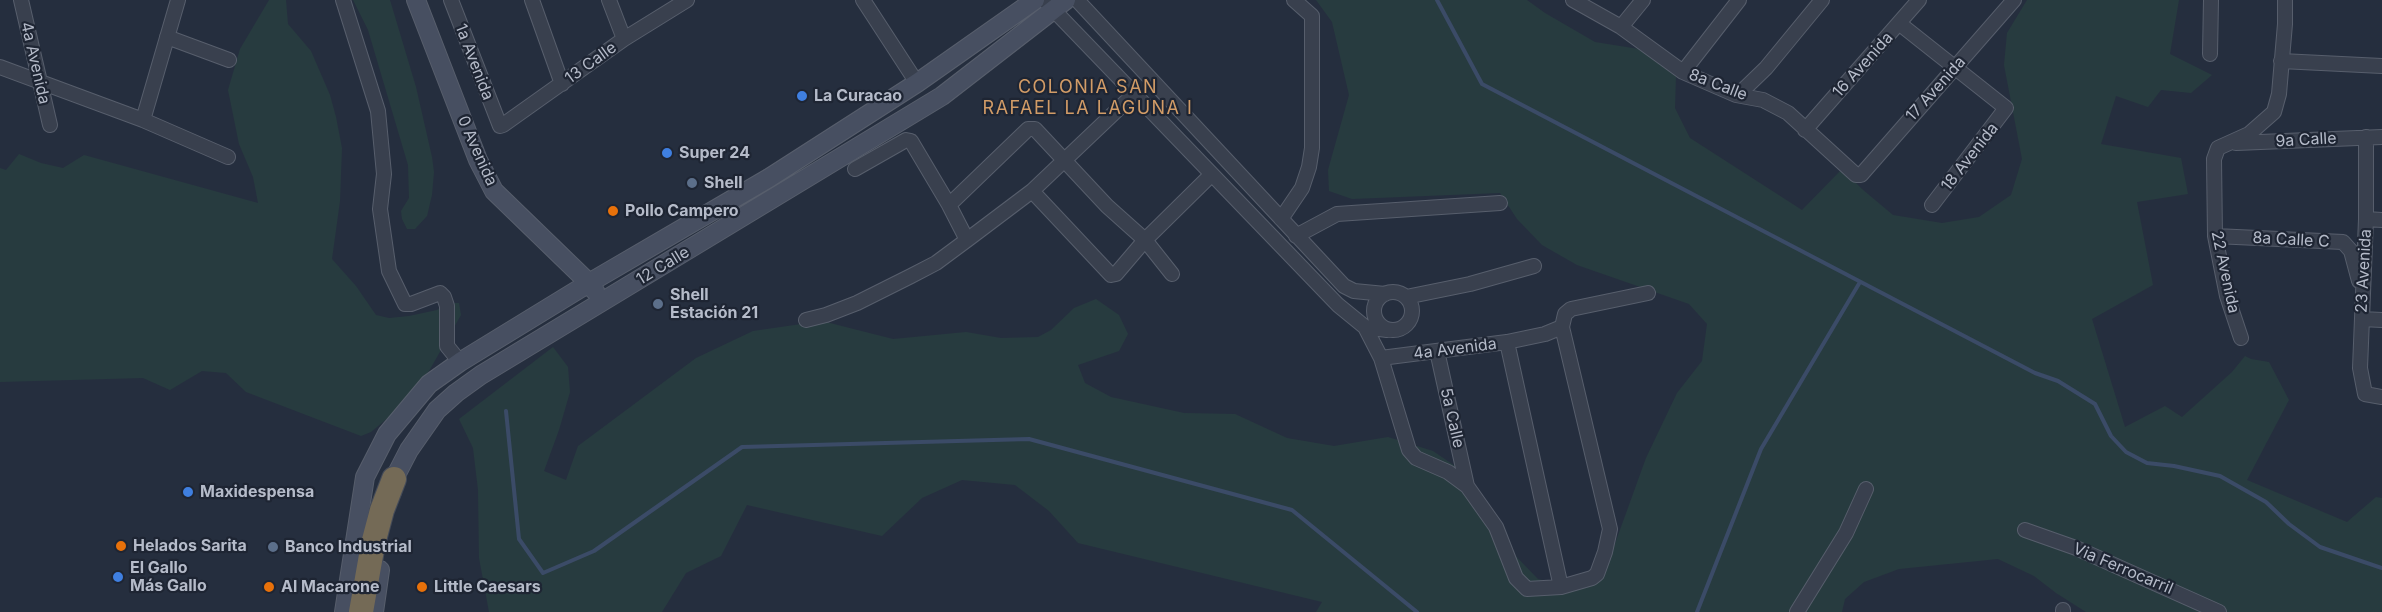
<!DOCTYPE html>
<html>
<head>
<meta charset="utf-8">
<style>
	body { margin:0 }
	canvas { display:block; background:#252e3e }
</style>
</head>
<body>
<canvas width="2382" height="612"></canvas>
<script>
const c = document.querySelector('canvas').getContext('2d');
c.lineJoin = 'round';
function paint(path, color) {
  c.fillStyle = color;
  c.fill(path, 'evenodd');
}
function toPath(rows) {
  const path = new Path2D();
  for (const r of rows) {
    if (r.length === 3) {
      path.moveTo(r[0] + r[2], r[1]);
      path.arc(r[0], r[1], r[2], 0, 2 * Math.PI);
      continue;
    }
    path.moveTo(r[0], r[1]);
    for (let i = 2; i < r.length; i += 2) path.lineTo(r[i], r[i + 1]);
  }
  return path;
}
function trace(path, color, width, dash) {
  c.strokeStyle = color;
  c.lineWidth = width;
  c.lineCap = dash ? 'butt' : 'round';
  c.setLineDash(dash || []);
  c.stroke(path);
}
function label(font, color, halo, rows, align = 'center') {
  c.font = font + ' Inter,sans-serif';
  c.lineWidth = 4.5;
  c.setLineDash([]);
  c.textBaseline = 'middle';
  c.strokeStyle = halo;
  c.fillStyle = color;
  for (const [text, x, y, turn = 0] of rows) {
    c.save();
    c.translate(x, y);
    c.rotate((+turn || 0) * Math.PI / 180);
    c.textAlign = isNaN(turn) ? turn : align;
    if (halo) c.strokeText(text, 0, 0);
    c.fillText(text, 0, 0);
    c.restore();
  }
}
paint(toPath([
	[269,0,286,0,288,24,311,51,330,95,336,117,342,148,340,201,332,259,356,286,376,315,389,318,409,316,437,310,446,303,459,303,461,315,429,371,389,417,371,432,361,436,246,392,226,373,202,371,170,390,143,378,0,382,0,168,6,170,19,154,41,163,63,168,84,155,258,203,253,177,239,144,228,90,240,49],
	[353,0,390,0,416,87,432,157,434,172,432,195,427,216,415,229,407,229,402,219,401,211,409,198,408,165,368,30],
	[1316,0,1527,0,1545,13,1595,42,1645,50,1676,75,1675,108,1690,138,1802,210,1842,169,1862,189,1893,215,1942,223,1979,217,2011,195,2022,159,2004,65,2007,33,2027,0,2179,0,2170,54,2212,75,2191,93,2161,90,2148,107,2116,96,2101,144,2181,158,2188,194,2137,202,2153,285,2092,319,2125,427,2165,406,2182,417,2232,372,2245,356,2251,359,2269,362,2289,400,2247,480,2347,522,2376,497,2382,498,2382,612,2086,612,2056,593,2034,576,1998,559,1899,569,1864,582,1845,599,1842,612,1316,612,1322,602,1078,543,1049,511,1015,485,962,480,922,498,882,536,747,505,721,556,686,573,662,612,489,612,479,558,478,490,473,448,459,419,553,347,568,367,570,392,559,430,544,471,566,480,578,446,696,358,753,331,822,321,893,339,966,332,1001,338,1038,337,1051,330,1074,308,1096,299,1119,315,1128,334,1119,351,1078,365,1085,383,1111,397,1184,413,1235,414,1287,438,1334,446,1388,437,1433,451,1458,468,1488,503,1507,547,1538,579,1572,587,1604,574,1646,458,1677,393,1702,361,1707,324,1689,304,1577,265,1542,245,1517,219,1500,193,1352,199,1329,191,1328,170,1349,95,1332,22]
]), '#273b3f');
trace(toPath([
	[1437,0,1482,84,2035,373,2058,381,2095,404,2111,436,2126,452,2147,463,2174,466,2220,476,2266,502,2289,524,2320,547,2382,568],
	[506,411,519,539,543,573,594,551,742,447,1029,439,1292,510,1417,612],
	[1697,612,1761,449,1860,282]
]), '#3b4b67', 4);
const street = toPath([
	[21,0,50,125],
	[343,0,378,111,384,174,380,209,389,271,405,304,411,304,440,293,444,297,447,306,447,346,460,362],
	[451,0,500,126,503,125,624,39,687,0],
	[532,0,562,84],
	[609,0,624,39],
	[863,0,917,83],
	[1044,0,1338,305,1365,327,1387,330],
	[1077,0,1344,286,1354,291,1385,294],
	[1573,0,1621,27,1683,72,1736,95,1763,100,1788,113,1856,175,1861,175,2014,0],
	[1900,24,2006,108,1932,205],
	[1621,27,1643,0],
	[167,37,229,60],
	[2210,54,2211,0],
	[2281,61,2382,66],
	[0,67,143,120,228,157],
	[1683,72,1739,0],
	[1738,95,1766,68,1822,0],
	[143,120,178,0],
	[1805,130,1919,0],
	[2366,137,2366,219,2360,368,2365,394,2382,397],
	[2236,143,2382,137],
	[855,169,906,140,911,141,949,205,967,240,1032,191,1133,95],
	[1032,191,1111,275,1116,274,1145,240,1211,175],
	[949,205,1028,129,1035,129,1107,206,1145,240,1172,274],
	[1281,219,1302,188,1309,167,1312,148,1312,16,1294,0],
	[2366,219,2382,220],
	[1296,236,1337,214,1500,203],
	[2215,236,2343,242,2351,251,2359,281],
	[1393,311,19],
	[1406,297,1470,284,1534,266],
	[2362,319,2382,320],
	[806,320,826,315,857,303,911,276,936,263,967,240],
	[1365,327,1381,358,1507,342,1545,334,1562,327],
	[2241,338,2227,296,2215,236,2214,159,2218,148,2249,134,2274,112,2279,94,2285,24,2285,0],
	[1507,342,1561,587],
	[1437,351,1467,486],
	[1381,358,1409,450,1416,458,1448,472,1467,486,1496,527,1516,578,1527,589,1561,587,1592,578,1597,574,1605,552,1610,529,1562,327,1565,314,1571,309,1648,293],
	[2025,530,2076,548,2219,612],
	[1797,612,1846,533,1866,489],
	[2063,612,2063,610]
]);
const secondary = toPath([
	[416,0,478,160,494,191,589,283,595,291],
	[392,492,394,479,409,450,437,410,456,393,481,375,942,96,1066,0],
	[344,612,365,477,387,434,429,384,460,362,589,283,769,178,917,83,1035,0],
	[374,612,380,570]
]);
const highway = toPath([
	[361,612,373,544,382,510,394,479]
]);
trace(street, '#575e6c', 16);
trace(secondary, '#575e6c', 20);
trace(highway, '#444b59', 26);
trace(street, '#39404e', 14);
trace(secondary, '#474f61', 18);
trace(highway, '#746a56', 24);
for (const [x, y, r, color] of [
	[802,96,6,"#3f7fe0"],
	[667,153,6,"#3f7fe0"],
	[692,183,6,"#5c6f8a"],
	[613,211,6,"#e8710a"],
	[658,304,6,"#5c6f8a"],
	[188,492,6,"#3f7fe0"],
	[121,546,6,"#e8710a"],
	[273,547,6,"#5c6f8a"],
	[118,577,6,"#3f7fe0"],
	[269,587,6,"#e8710a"],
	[422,587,6,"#e8710a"]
]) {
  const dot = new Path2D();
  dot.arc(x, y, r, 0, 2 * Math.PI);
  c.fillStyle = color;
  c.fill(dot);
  trace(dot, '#1e2533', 2);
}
label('16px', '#b5bbc9', '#1e2533', [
	["1a Avenida",474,62,69],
	["4a Avenida",35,63,77],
	["13 Calle",591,63,-36],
	["16 Avenida",1863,65,-48],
	["8a Calle",1718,85,21],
	["17 Avenida",1936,89,-48],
	["9a Calle",2306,140,-3],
	["0 Avenida",477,151,66],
	["18 Avenida",1970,157,-52],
	["8a Calle C",2291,240,3],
	["12 Calle",663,266,-31],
	["23 Avenida",2364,271,-87],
	["22 Avenida",2225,272,78],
	["4a Avenida",1455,349,-7],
	["5a Calle",1452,418,77],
	["Via Ferrocarril",2123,569,23]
]);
label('bold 16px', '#b5bbc9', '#1e2533', [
	["La Curacao",814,96],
	["Super 24",679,153],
	["Shell",704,183],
	["Pollo Campero",625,211],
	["Shell",670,295],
	["Estación 21",670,313],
	["Maxidespensa",200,492],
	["Helados Sarita",133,546],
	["Banco Industrial",285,547],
	["El Gallo",130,568],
	["Más Gallo",130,586],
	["Al Macarone",281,587],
	["Little Caesars",434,587]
], 'left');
c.letterSpacing = '1.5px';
label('18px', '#d29c67', '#1e2533', [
	["COLONIA SAN",1088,88],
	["RAFAEL LA LAGUNA I",1088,109]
]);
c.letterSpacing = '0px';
</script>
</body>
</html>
